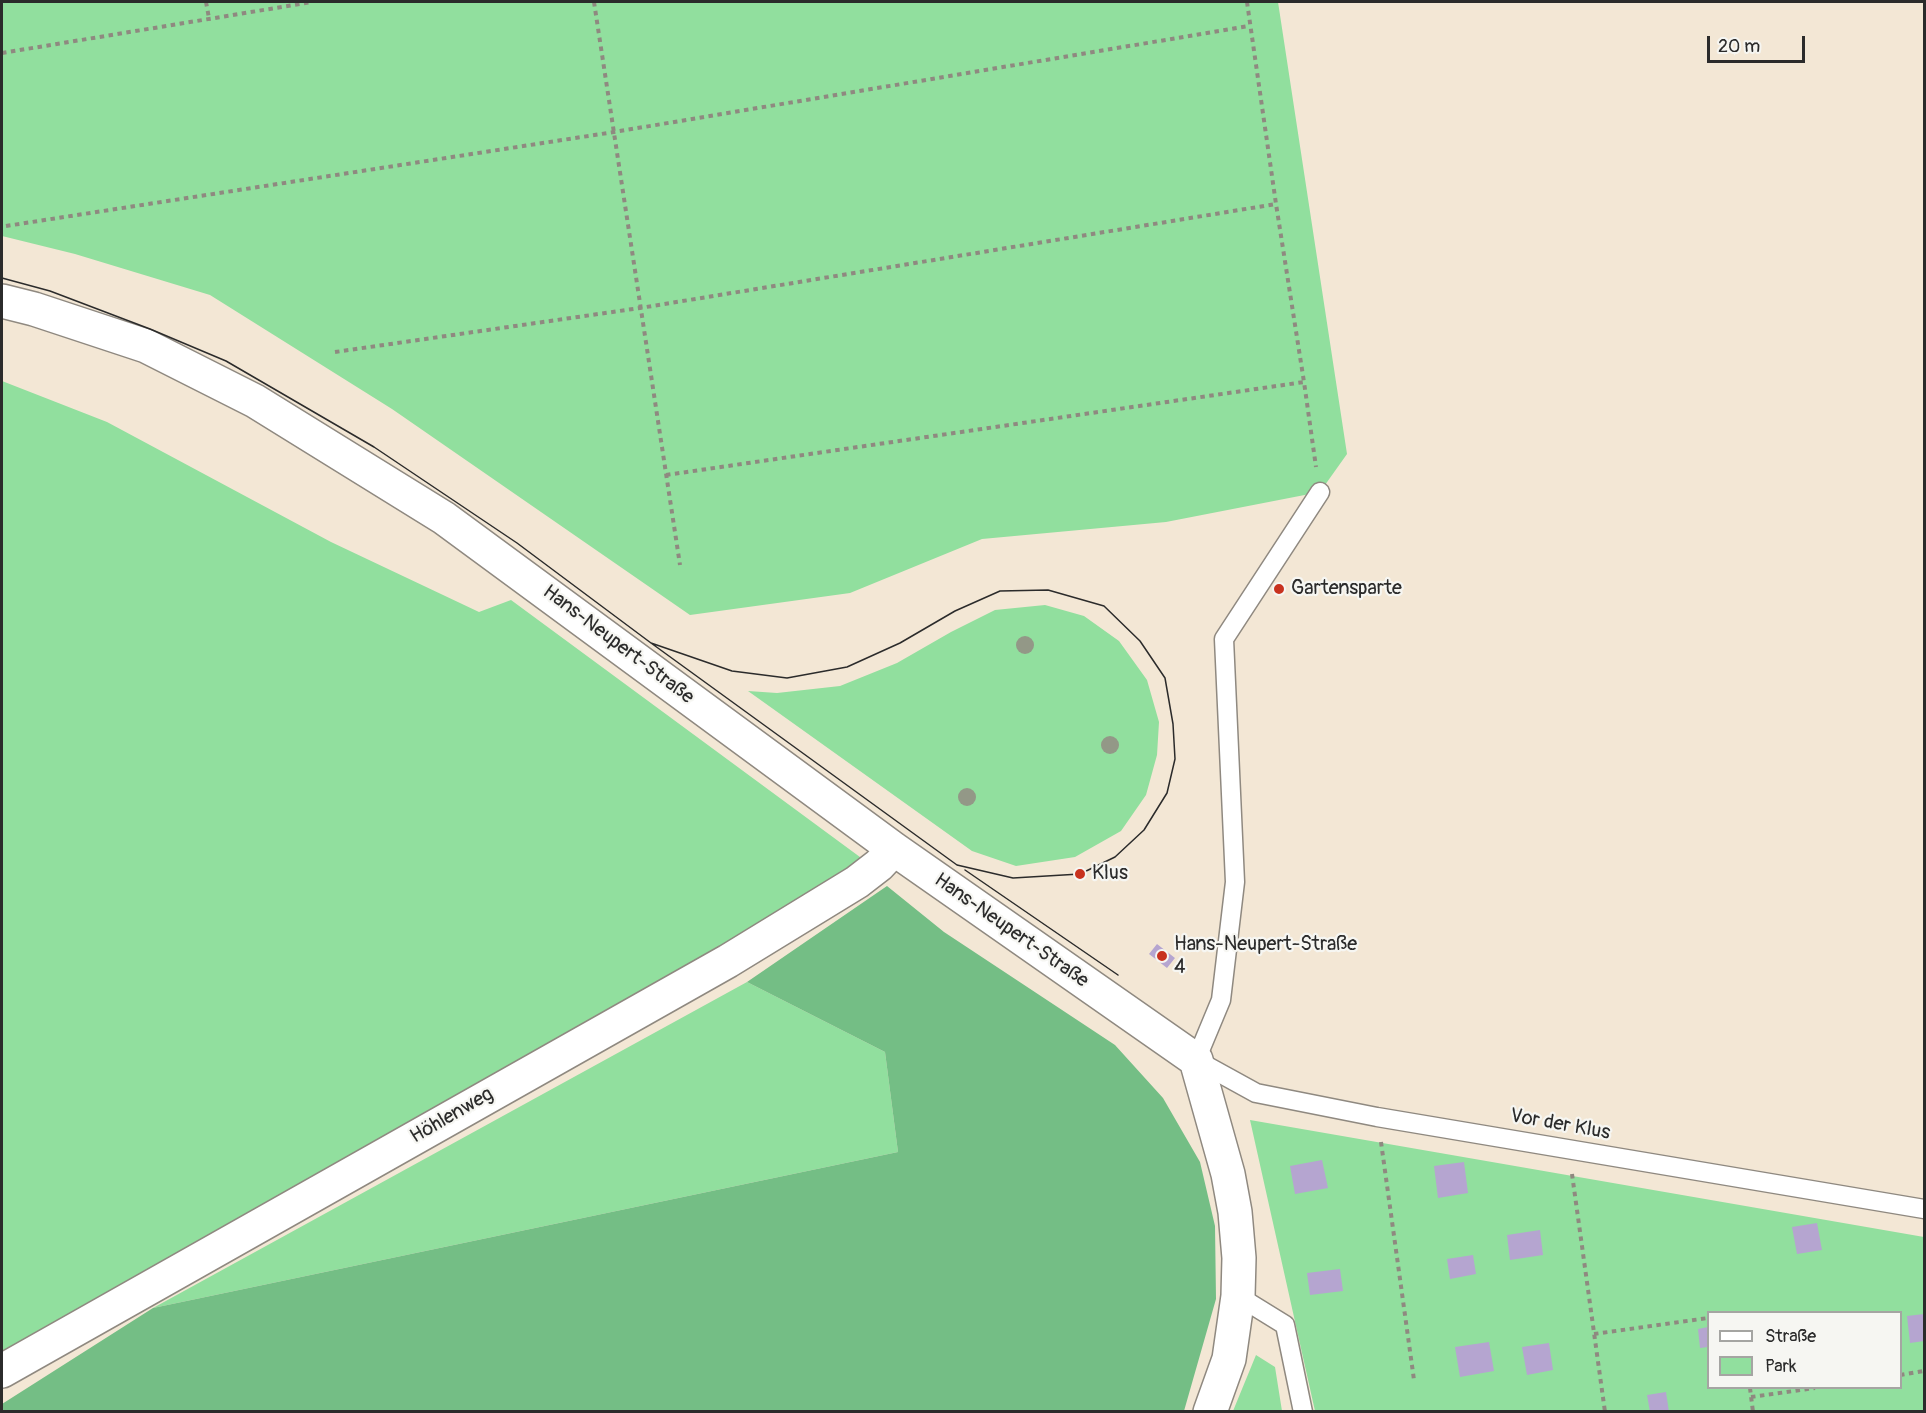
<!DOCTYPE html>
<html>
<head>
<meta charset="utf-8">
<style>
	body { margin:0 }
	#map { position:relative; width:1926px; height:1413px; overflow:hidden; background:#f3e7d5; font-family:Pangolin,sans-serif }
	canvas { display:block }
	.frame { position:absolute; inset:0; border:3px solid #2b2b2b; pointer-events:none }
	.legend { position:absolute; left:1707px; top:1311px; width:195px; height:78px; box-sizing:border-box; background:#f6f6f2; border:2px solid #a5a5a2; margin:0; padding:8px 10px; list-style:none; font-size:18px; color:#2b2b2b }
	.legend li { display:flex; align-items:center; gap:12px; height:30px }
	.legend b { width:30px; border:2px solid #a5a5a2 }
	.scale { position:absolute; left:1707px; top:36px; width:98px; height:27px; box-sizing:border-box; border:3px solid #2b2b2b; border-top:0; padding-left:8px; font-size:18px; line-height:21px; white-space:nowrap; color:#2b2b2b; -webkit-text-stroke:4px #f6f6f2; paint-order:stroke }
</style>
</head>
<body>
<div id="map">
<canvas width="1926" height="1413"></canvas>
<div class="frame"></div>
<ul class="legend">
<li><b style="height:8px;background:#fff"></b>Straße</li>
<li><b style="height:16px;background:#91df9e"></b>Park</li>
</ul>
<div class="scale">20 m</div>
</div>
<script>
const c = document.querySelector('canvas').getContext('2d');
c.lineJoin = 'round';
function paint(path, color) {
  c.fillStyle = color;
  c.fill(path, 'evenodd');
}
function toPath(rows) {
  const path = new Path2D();
  for (const r of rows) {
    path.moveTo(r[0], r[1]);
    for (let i = 2; i < r.length; i += 2) path.lineTo(r[i], r[i + 1]);
  }
  return path;
}
function trace(path, color, width, dash) {
  c.strokeStyle = color;
  c.lineWidth = width;
  c.lineCap = dash ? 'butt' : 'round';
  c.setLineDash(dash || []);
  c.stroke(path);
}
function label(font, color, halo, rows, align = 'center') {
  c.font = font + ' Pangolin,sans-serif';
  c.lineWidth = 4.5;
  c.setLineDash([]);
  c.textBaseline = 'middle';
  c.strokeStyle = halo;
  c.fillStyle = color;
  for (const [text, x, y, turn = 0] of rows) {
    c.save();
    c.translate(x, y);
    c.rotate((+turn || 0) * Math.PI / 180);
    c.textAlign = isNaN(turn) ? turn : align;
    if (halo) c.strokeText(text, 0, 0);
    c.fillText(text, 0, 0);
    c.restore();
  }
}
paint(toPath([
	[2,2,1278,2,1347,454,1320,492,1166,522,982,539,850,593,690,615,392,409,210,295,75,254,2,236],
	[2,381,107,422,331,542,479,612,511,600,864,860,774,924,2,1355],
	[1045,605,1084,616,1119,641,1147,680,1159,722,1157,755,1146,795,1121,831,1075,857,1016,866,972,851,748,691,777,693,840,686,897,663,951,632,995,610],
	[747,982,885,1052,898,1152,153,1308],
	[1250,1120,1924,1237,1924,1411,1315,1411],
	[1708,1312,1900,1312,1900,1388,1708,1388],
	[1256,1355,1275,1367,1282,1411,1233,1411]
]), '#91df9e');
paint(toPath([
	[887,886,944,932,1115,1045,1163,1098,1200,1162,1215,1226,1216,1299,1184,1411,2,1411,2,1404,153,1308,898,1152,885,1052,747,982]
]), '#74be85');
paint(toPath([
	[1157,944,1175,958,1167,968,1149,954],
	[1322,1160,1328,1188,1295,1194,1290,1166],
	[1464,1162,1468,1193,1438,1198,1434,1166],
	[1817,1223,1822,1250,1797,1254,1792,1227],
	[1540,1230,1543,1255,1510,1260,1507,1235],
	[1473,1255,1476,1274,1450,1279,1447,1259],
	[1340,1269,1343,1291,1310,1295,1307,1273],
	[1924,1314,1924,1341,1910,1343,1907,1316],
	[1708,1327,1708,1347,1700,1348,1698,1329],
	[1489,1342,1494,1371,1460,1377,1455,1347],
	[1549,1343,1553,1370,1527,1375,1522,1347],
	[1666,1392,1669,1412,1650,1412,1647,1395]
]), '#b5a5d0');
const service = toPath([
	[1320,492,1224,639,1235,882,1221,1000,1196,1060,1256,1093,1377,1117,1924,1209],
	[1238,1296,1285,1325,1303,1412]
]);
const minor = toPath([
	[2,301,34,309,146,346,255,401,444,518,894,849,1196,1060,1228,1174,1235,1212,1239,1258,1238,1296,1229,1359,1210,1412],
	[2,1371,728,961,857,882,879,865,894,849]
]);
trace(service, '#8f8980', 21);
trace(minor, '#8f8980', 36);
trace(toPath([
	[206,2,209,18],
	[594,2,680,565],
	[1247,2,1276,204,1304,382],
	[2,53,312,2],
	[6,226,614,132,1249,26],
	[335,352,640,308,1276,204],
	[666,475,1304,382,1316,467],
	[1381,1142,1414,1380],
	[1572,1174,1605,1412],
	[1594,1334,1708,1318],
	[1900,1375,1924,1371],
	[1750,1388,1753,1412],
	[1751,1397,1815,1388]
]), '#8f8980', 4, [4.5, 4.5]);
trace(service, '#fff', 18);
trace(minor, '#fff', 33);
trace(toPath([
	[2,278,50,291,150,329,226,361,374,447,517,543,651,643,957,865,1013,878,1080,874,1115,857,1144,830,1167,793,1175,759,1173,724,1165,678,1140,641,1104,606,1048,590,1000,591,955,611,900,643,847,667,787,678,732,671,651,643],
	[965,870,1118,975]
]), '#2b2b2b', 1.5);
c.fillStyle = '#939887';
for (const [x, y] of [
	[1025,645],
	[1110,745],
	[967,797]
]) {
  c.beginPath();
  c.arc(x, y, 9, 0, 2 * Math.PI);
  c.fill();
}
for (const [x, y, r, color] of [
	[1279,589,6,"#c8321e"],
	[1080,874,6,"#c8321e"],
	[1162,956,6,"#c8321e"]
]) {
  const dot = new Path2D();
  dot.arc(x, y, r, 0, 2 * Math.PI);
  c.fillStyle = color;
  c.fill(dot);
  trace(dot, '#f6f6f2', 2);
}
label('20px', '#2b2b2b', '#f6f6f2', [
	["Gartensparte",1291,589],
	["Klus",1092,874],
	["Hans-Neupert-Straße",1174,945],
	["4",1174,968]
], 'left');
label('20px', '#2b2b2b', '#f6f6f2', [
	["Hans-Neupert-Straße",618,645,37],
	["Hans-Neupert-Straße",1011,931,35],
	["Höhlenweg",452,1116,-30],
	["Vor der Klus",1560,1125,10]
]);
</script>
</body>
</html>
